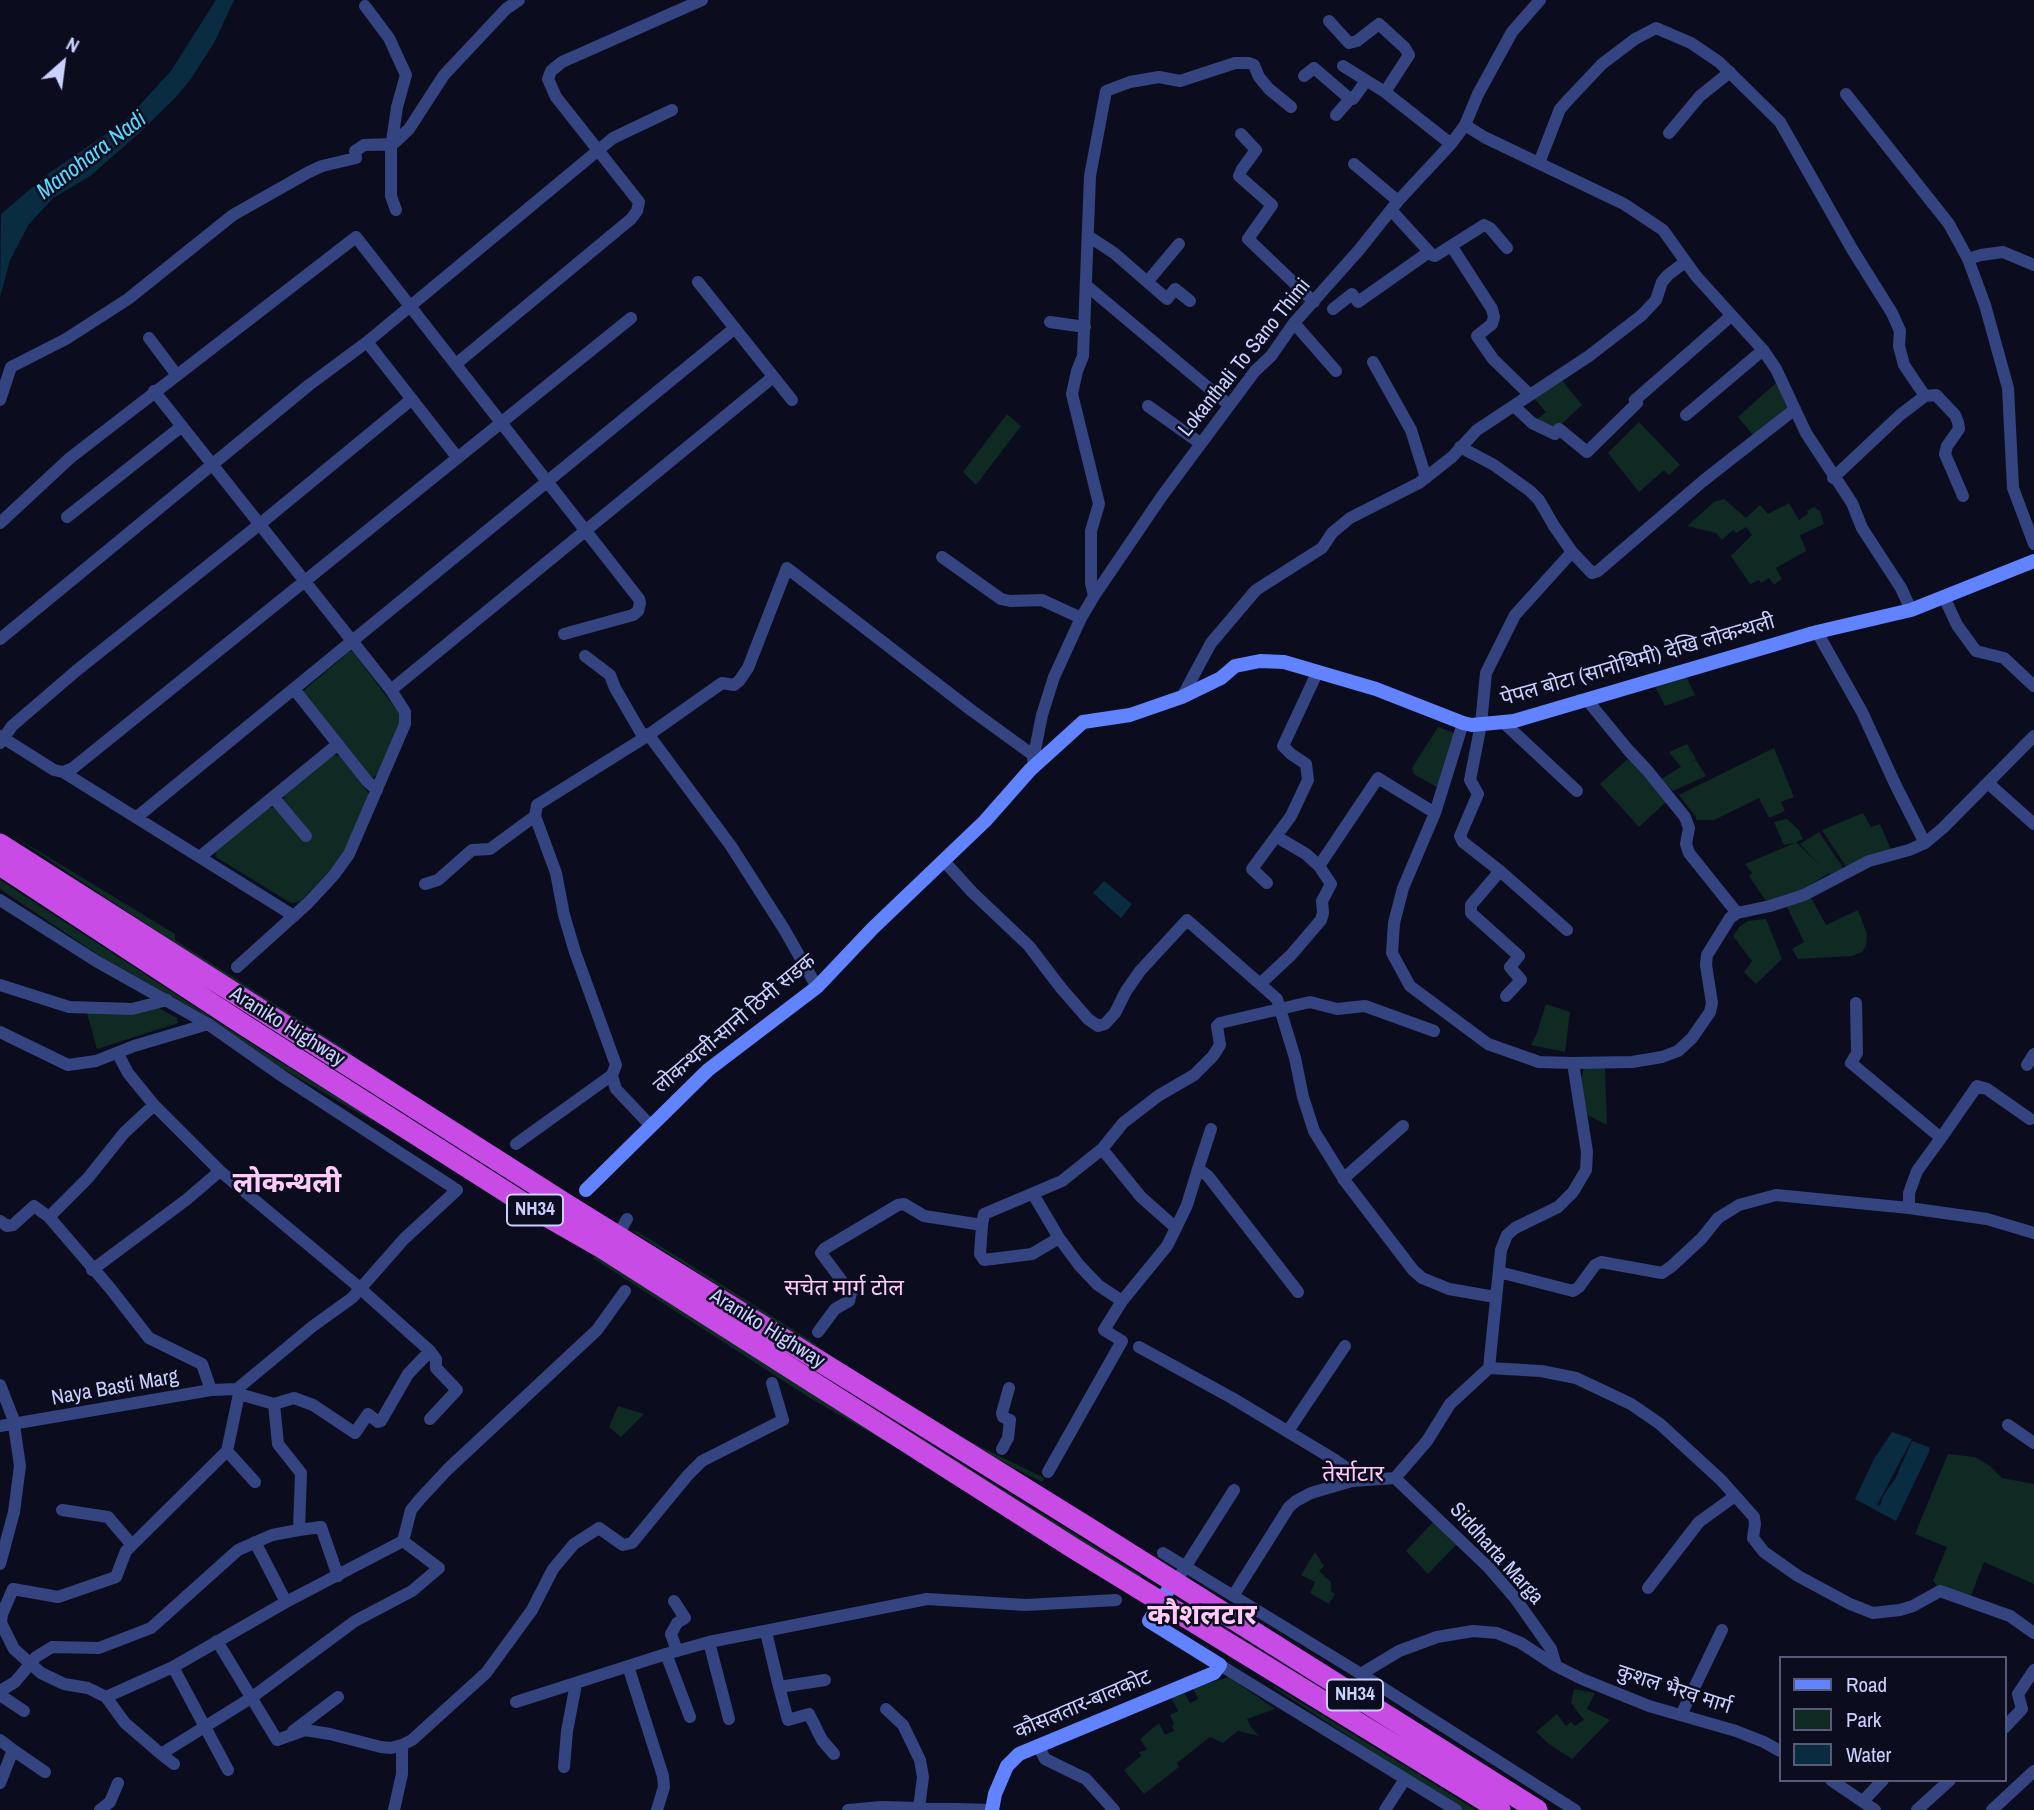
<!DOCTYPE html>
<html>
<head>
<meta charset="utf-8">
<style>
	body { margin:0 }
	#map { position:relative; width:2034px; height:1810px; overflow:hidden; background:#0b0d1f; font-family:"Archivo Narrow",sans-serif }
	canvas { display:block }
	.legend { position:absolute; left:1779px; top:1656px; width:228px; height:126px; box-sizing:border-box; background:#0b0d1f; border:2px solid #575b79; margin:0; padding:9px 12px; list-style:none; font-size:21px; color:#cad1ff }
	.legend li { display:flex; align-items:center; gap:14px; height:35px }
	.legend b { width:35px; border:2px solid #575b79 }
	.north { position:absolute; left:28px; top:28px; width:70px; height:70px; -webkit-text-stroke:5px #0b0d1f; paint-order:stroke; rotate:28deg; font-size:19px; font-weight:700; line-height:28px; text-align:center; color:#cad1ff }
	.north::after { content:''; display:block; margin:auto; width:24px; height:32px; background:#cad1ff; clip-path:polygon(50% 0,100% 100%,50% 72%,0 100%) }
</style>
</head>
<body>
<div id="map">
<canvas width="2034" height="1810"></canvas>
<ul class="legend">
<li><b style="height:9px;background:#6183ff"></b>Road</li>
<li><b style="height:19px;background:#0e2a22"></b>Park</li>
<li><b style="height:19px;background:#092c41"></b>Water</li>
</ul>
<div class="north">N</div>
</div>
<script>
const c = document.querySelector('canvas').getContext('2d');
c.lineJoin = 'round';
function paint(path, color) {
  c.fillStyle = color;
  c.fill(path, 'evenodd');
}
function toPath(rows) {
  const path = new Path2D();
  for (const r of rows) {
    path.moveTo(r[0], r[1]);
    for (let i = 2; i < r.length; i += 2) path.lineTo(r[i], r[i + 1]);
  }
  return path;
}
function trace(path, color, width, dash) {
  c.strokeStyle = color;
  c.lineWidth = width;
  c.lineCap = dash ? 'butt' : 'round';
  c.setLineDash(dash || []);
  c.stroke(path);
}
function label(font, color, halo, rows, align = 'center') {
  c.font = font + ' "Archivo Narrow","Noto Sans Devanagari",sans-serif';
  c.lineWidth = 5;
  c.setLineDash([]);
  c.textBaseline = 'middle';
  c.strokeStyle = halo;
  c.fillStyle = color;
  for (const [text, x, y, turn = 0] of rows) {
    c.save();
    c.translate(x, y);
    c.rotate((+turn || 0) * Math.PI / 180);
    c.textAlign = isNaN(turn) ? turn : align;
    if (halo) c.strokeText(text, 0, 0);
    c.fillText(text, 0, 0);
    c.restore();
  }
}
paint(toPath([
	[1560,378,1582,405,1554,431,1534,422,1546,412,1533,397],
	[1778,381,1788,407,1753,435,1738,417],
	[1007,414,1021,426,976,485,963,472],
	[1639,422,1680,465,1669,475,1664,470,1639,492,1608,453],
	[1724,499,1746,518,1760,505,1768,514,1789,503,1799,520,1808,514,1807,511,1814,507,1820,511,1824,524,1800,535,1806,551,1776,568,1782,579,1775,584,1774,585,1769,578,1761,583,1759,580,1750,584,1731,556,1752,535,1746,527,1736,533,1733,530,1722,540,1716,533,1687,526,1714,502],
	[350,651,353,652,402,717,378,774,373,777,371,777,303,691],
	[1685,674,1695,695,1665,706,1654,684],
	[1438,727,1457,734,1438,788,1414,774,1412,768],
	[1687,744,1696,759,1689,763,1696,760,1706,776,1673,791,1661,779,1681,767,1669,752],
	[1774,748,1794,797,1781,802,1785,811,1769,818,1759,798,1714,820,1696,820,1696,817,1679,795],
	[333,755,340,756,370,795,350,843,332,868,301,901,292,903,286,900,216,857,215,850,269,807,275,808,283,800,284,796],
	[1631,756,1668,800,1639,827,1600,784],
	[1863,813,1871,827,1880,824,1892,852,1847,868,1822,830],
	[1787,819,1799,830,1803,839,1796,842,1822,868,1800,844,1819,832,1843,868,1831,875,1829,873,1804,889,1766,901,1749,876,1752,873,1745,864,1795,843,1784,845,1774,822],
	[7,832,175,934,175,940,353,1054,352,1057,212,968],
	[0,880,274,1058,372,1118,374,1122,278,1066,210,1018,103,958,0,889],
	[1810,896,1826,925,1858,910,1867,934,1866,946,1862,952,1852,956,1798,959,1792,949,1804,942,1787,907],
	[1766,919,1782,959,1756,984,1744,972,1752,961,1733,936,1740,926,1748,921],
	[1546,1004,1570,1012,1565,1052,1531,1045,1537,1033],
	[157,1007,177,1018,178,1023,97,1049,87,1013],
	[1602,1067,1605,1069,1607,1125,1585,1114,1581,1081,1584,1068],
	[631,1230,638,1232,811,1341,848,1368,959,1436,1044,1478,1042,1482,959,1439],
	[595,1256,906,1451,949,1479,952,1484,904,1452,810,1398,593,1258],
	[821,1376,1142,1576,1141,1578,1129,1573],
	[618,1406,644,1414,621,1437,609,1427],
	[1948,1454,1975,1457,1990,1466,2002,1478,2034,1484,2034,1584,1984,1562,1970,1598,1936,1585,1933,1581,1947,1547,1915,1534],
	[1434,1521,1458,1543,1428,1574,1406,1551],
	[1315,1552,1324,1566,1319,1571,1331,1582,1331,1591,1335,1594,1329,1604,1310,1593,1315,1582,1301,1575],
	[1229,1677,1275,1709,1247,1719,1251,1727,1259,1736,1238,1731,1223,1743,1210,1737,1177,1763,1179,1767,1144,1794,1124,1770,1141,1756,1139,1752,1147,1750,1140,1739,1159,1723,1165,1735,1174,1731,1172,1726,1174,1724,1170,1715,1178,1711,1171,1697,1184,1692,1190,1703,1198,1699,1193,1688],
	[1274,1686,1418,1774,1476,1810,1462,1810,1273,1687],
	[1574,1689,1595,1693,1587,1709,1610,1720,1572,1759,1549,1744,1536,1732,1557,1714,1566,1726,1571,1722,1575,1726,1584,1720,1571,1703]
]), '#0e2a22');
paint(toPath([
	[216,0,234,0,215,41,192,77,177,96,137,135,90,176,53,198,29,224,10,260,0,297,1,214,48,174,125,121,171,71],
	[1104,881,1132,904,1121,918,1093,893],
	[1892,1432,1912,1439,1877,1505,1880,1506,1883,1496,1895,1479,1912,1441,1929,1447,1930,1450,1896,1521,1855,1499,1874,1459]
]), '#092c41');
trace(toPath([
	[365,6,389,38,406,75,397,107,391,148,391,196,396,210],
	[1329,21,1349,43,1357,41,1379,24,1405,48,1409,55,1385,92,1451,144],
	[1343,66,1385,92],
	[1304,76,1314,68,1350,99,1353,99,1366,81],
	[1846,94,1949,224,1968,259,1985,305,2008,388,2013,488,2034,544],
	[1336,115,1350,99],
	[1465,125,1484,137,1624,204,1663,230,1696,276,1763,350,1776,369,1806,433,1852,503,1862,528,1901,588,1911,610],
	[1669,133,1700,96,1730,72],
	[1241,134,1256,150,1242,169,1239,176,1272,205,1248,239,1314,302],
	[1539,163,1560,109,1569,99,1602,64,1635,39,1656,28,1691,43,1719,62,1780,122,1852,249,1892,313,1900,331,1899,346,1904,365,1925,396,1900,415,1833,478],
	[1354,164,1398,201],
	[1391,210,1432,255,1435,256,1484,225,1490,228,1507,248],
	[1088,236,1114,253,1167,299,1175,289,1190,301],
	[1452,247,1492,309,1494,317,1492,324,1477,336,1493,359,1530,395],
	[1968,259,1981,255,2003,252,2034,265],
	[1148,281,1179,244],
	[698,282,792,400],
	[1087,286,1229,405],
	[1333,309,1352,294,1358,302,1429,252],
	[1050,322,1085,327],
	[1294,323,1336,371],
	[149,338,176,374],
	[367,342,457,457],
	[1373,362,1411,430,1426,478],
	[456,364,631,219,637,211,639,202,556,97,548,79,551,71,562,62,702,0],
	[154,391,391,690,773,377],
	[1925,396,1936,395,1955,415,1958,422,1959,429,1947,446,1945,454,1963,496],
	[0,400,11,367,66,339,128,299,233,215,309,172,322,166,356,158,355,151,364,145,393,144,409,129,444,75,506,9,519,0],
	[1148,406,1200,443],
	[1514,406,1532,423,1555,434,1559,429,1587,452,1637,403,1635,400,1731,316],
	[1686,415,1763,350],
	[1460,447,1494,465,1530,491,1539,500,1554,526,1572,552,1592,573,1598,571,1703,481,1795,409],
	[67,517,182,426],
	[0,523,70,458,356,237,639,599,640,603,638,611,633,615,564,634],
	[942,557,1001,599,1010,601,1042,600,1081,618],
	[1094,596,1091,583,1091,531,1099,504,1072,394,1077,371,1083,356,1090,176,1106,91,1130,82,1159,77,1180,81,1235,63,1249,63,1254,65,1259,77,1269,89,1291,107],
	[1944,597,1957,625,1976,651,2004,658,2034,686],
	[1817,632,1862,712,1896,786,1925,843],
	[0,639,309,385,367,342,613,138,672,110],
	[585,656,610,675,615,688,644,738],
	[294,689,367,781,377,790],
	[1182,697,1211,643,1256,590,1322,548,1332,533,1350,518,1419,483,1452,457,1477,430,1589,356,1642,315,1656,300,1662,282,1668,275,1685,262],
	[1587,700,1629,751,1647,770,1685,817,1689,828,1686,844,1689,853,1737,913],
	[1503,722,1577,791],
	[1463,723,1435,813,1403,888,1394,923,1392,953,1410,986,1488,1044,1539,1062,1573,1063],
	[648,734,731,846,784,929,817,987],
	[0,736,54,770,63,772,73,768,631,318],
	[0,743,12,726,76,671,260,524,412,399],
	[1033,760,1042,715,1054,677,1081,618,1094,596,1162,496,1255,371,1271,356,1294,323,1359,250,1398,201,1451,144,1465,125,1478,94,1512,32,1540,0],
	[63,772,294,916],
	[1988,783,2034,824],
	[273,797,306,836],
	[137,817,735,328],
	[201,856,338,744],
	[943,860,972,892,1029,946,1061,988,1088,1019,1098,1026,1105,1024,1115,1013,1126,991,1140,971,1187,920,1277,999,1295,1058,1303,1097,1314,1131,1345,1181,1413,1270,1422,1278,1449,1289,1495,1297],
	[1319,866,1378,778,1435,813],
	[1500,871,1567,930],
	[1267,883,1252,869,1291,816,1308,780,1306,764,1291,754,1283,746,1317,673],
	[425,884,438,880,472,850,490,849,535,816],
	[0,900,96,961,208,1024,282,1076,457,1190,404,1239,352,1298,313,1326,237,1389,239,1394,227,1451,126,1551,116,1577,58,1597,13,1589,2,1614,1,1623,14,1649,41,1673,64,1684,88,1688,106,1697,173,1667,286,1602,403,1541,411,1510,420,1499,448,1469,597,1330,625,1291],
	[237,967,308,903,334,875,349,854,405,724,405,712,391,690],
	[1260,984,1291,955,1321,920,1323,913,1322,901,1331,884,1319,866,1306,854,1277,837],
	[0,985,69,1007,132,1009,167,1000],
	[1506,996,1521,980,1510,967,1519,956,1471,913,1471,905,1500,871,1463,842,1460,836,1478,794,1470,780,1481,724,1486,673,1515,615,1572,552],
	[1856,1003,1857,1053,1851,1063,1941,1138,1917,1171,1909,1193,1909,1208],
	[0,1032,68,1065,96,1061,134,1046,208,1024],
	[118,1054,128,1073,154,1105,220,1171],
	[2027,1065,2034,1054],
	[650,1125,616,1089,614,1083,612,1075,616,1065,575,952,564,915,556,873,535,816,537,805,644,738,722,683,734,685,739,681,748,668,787,568,971,710,1033,755],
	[1941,1138,1977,1086,1987,1089,2030,1119],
	[516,1144,612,1075],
	[1102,1149,1123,1123,1158,1096,1194,1075,1213,1056,1220,1045,1217,1026,1220,1023,1310,1002,1337,1009,1365,1006,1434,1031],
	[1198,1169,1211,1129],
	[1343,1179,1403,1126],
	[1033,1194,1059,1238,1079,1265,1098,1285,1122,1301],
	[49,1217,110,1288,149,1338,202,1364,211,1390],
	[0,1221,7,1226,13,1225,34,1206,49,1217,88,1178,124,1133,154,1105],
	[982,1225,980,1254,984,1260,1032,1254,1059,1238],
	[1176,1228,1187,1205,1198,1169,1208,1176,1298,1292],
	[617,1236,627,1219],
	[92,1270,186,1200,220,1171,354,1283,430,1351,436,1359,436,1368,457,1390,430,1419],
	[1499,1272,1573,1291,1579,1287,1595,1265,1601,1262,1662,1273,1672,1266,1702,1238,1718,1218,1739,1205,1776,1195,1909,1208,1987,1219,2034,1233],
	[818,1332,835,1309,849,1301,851,1293,821,1253,824,1249,898,1205,904,1204,924,1216,982,1225,984,1214,1062,1181,1102,1149,1141,1197,1176,1228,1167,1246,1122,1301,1104,1330,1122,1341,1048,1472],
	[1139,1347,1232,1398,1335,1460,1348,1469,1352,1481],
	[1489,1368,1541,1371,1576,1378,1631,1404,1660,1424,1721,1480,1754,1517,1755,1524,1753,1538,1764,1552,1798,1576,1850,1604,1873,1613,1900,1610,1913,1606,1940,1591,2010,1616,2034,1633],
	[0,1385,13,1418,20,1466,14,1512,0,1564],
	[239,1394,274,1404,294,1398,313,1405,355,1433,368,1414,378,1422,381,1421,408,1374,430,1351],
	[2008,1425,2034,1443],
	[0,1426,211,1390,237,1389],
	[1288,1431,1345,1346],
	[1002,1449,1008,1438,1010,1420,1003,1417,1002,1413,1009,1388],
	[227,1451,255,1482],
	[1395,1478,1427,1441,1450,1404,1489,1368,1501,1250,1507,1235,1515,1228,1558,1207,1573,1192,1586,1170,1587,1152,1573,1063,1632,1062,1662,1057,1678,1051,1692,1038,1710,1012,1712,1003,1706,965,1707,955,1730,918,1737,913,1770,906,1804,895,1869,861,1909,850,1925,843,1943,828,2034,736],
	[1395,1478,1489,1568,1515,1598,1551,1649,1556,1666],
	[62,1510,108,1517,132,1545],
	[299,1530,321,1527,338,1576],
	[255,1542,286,1602],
	[1163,1553,1361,1674,1575,1810],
	[1182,1572,1234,1490],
	[1648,1588,1699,1522,1735,1496],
	[1233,1596,1289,1507,1296,1501,1311,1493,1352,1481,1395,1478],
	[674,1601,685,1618,677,1623,671,1634,677,1651],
	[766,1632,779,1687,825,1680],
	[217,1641,277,1740,305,1730,330,1734,381,1747,391,1748,402,1745,412,1740,486,1673,532,1610,553,1569,574,1544,599,1528,623,1545,632,1543,688,1475,702,1461,783,1420,772,1383],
	[709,1642,729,1719],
	[666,1654,690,1717],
	[1220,1665,1456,1810],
	[628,1666,663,1776,664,1787,657,1810],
	[173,1667,228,1770],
	[1361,1674,1399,1651,1437,1637,1473,1631,1497,1633,1521,1643,1556,1666,1582,1679,1649,1706,1736,1731,1764,1742,1780,1751],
	[779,1687,788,1720,809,1714,822,1740,834,1754],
	[0,1691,15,1682,36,1657,52,1647,99,1648,151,1628,238,1550,272,1535,299,1530,301,1473,278,1444,274,1404],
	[0,1695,24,1711],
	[106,1697,125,1723,161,1754],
	[516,1702,666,1654,709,1642,927,1599,1026,1605,1116,1600],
	[886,1709,903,1725,920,1760,923,1777,919,1808],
	[1681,1715,1722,1630],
	[2004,1728,2022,1709,2018,1694,2034,1670],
	[293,1731,338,1697],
	[0,1740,13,1750,0,1783],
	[1038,1745,1045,1759,1086,1779,1114,1810],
	[13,1750,45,1772],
	[174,1764,161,1754,251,1698,355,1621,412,1591,439,1568,403,1541],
	[564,1767,567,1731,576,1684],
	[1831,1780,1875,1810],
	[1864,1800,1883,1780],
	[100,1810,110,1802,118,1783],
	[394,1810,402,1774,402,1745],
	[848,1810,882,1807,992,1810],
	[1385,1810,1405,1779],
	[1917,1810,1950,1780],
	[1992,1810,2034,1771]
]), '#344481', 12);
trace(toPath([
	[586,1190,708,1070,817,987,873,928,985,821,1030,770,1083,722,1130,715,1182,697,1221,678,1235,666,1260,661,1284,662,1376,689,1463,723,1472,725,1514,721,1817,632,1911,610,2034,561],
	[992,1810,995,1794,1007,1766,1019,1754,1214,1673,1220,1665,1149,1621,1173,1582]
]), '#6183ff', 14);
trace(toPath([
	[0,844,566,1204,1087,1527,1537,1810],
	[0,865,244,1025,525,1204,602,1248,1073,1548,1500,1810]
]), '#c94be5', 21);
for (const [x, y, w] of [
	[535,1210,56],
	[1355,1695,56]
]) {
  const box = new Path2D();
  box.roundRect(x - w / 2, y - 15.5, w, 31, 5);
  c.fillStyle = '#0b0d1f';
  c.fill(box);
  trace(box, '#cad1ff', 2);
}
label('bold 19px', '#cad1ff', null, [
	["NH34",535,1210],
	["NH34",1355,1695]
]);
label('21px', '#cad1ff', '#0b0d1f', [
	["Lokanthali To Sano Thimi",1245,358,-51],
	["पेपल बोटा (सानोथिमी) देखि लोकन्थली",1638,661,-16],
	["लोकन्थली-सानो ठिमी सडक",735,1024,-40],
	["Araniko Highway",287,1027,32],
	["Araniko Highway",767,1329,32],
	["Naya Basti Marg",115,1388,-10],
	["Siddharta Marga",1496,1554,48],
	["कुशल‌ भैरव मार्ग",1674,1690,18],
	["कौसलतार-बालकोट",1083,1705,-23]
]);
label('italic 23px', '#58daff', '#0b0d1f', [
	["Manohara Nadi",92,156,-37]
]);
label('23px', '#ffccf9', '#0b0d1f', [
	["सचेत मार्ग टोल",844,1289],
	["तेर्साटार",1353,1475]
]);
label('bold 28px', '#ffccf9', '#0b0d1f', [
	["लोकन्थली",287,1184],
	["कौशलटार",1202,1616]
]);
</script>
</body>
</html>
